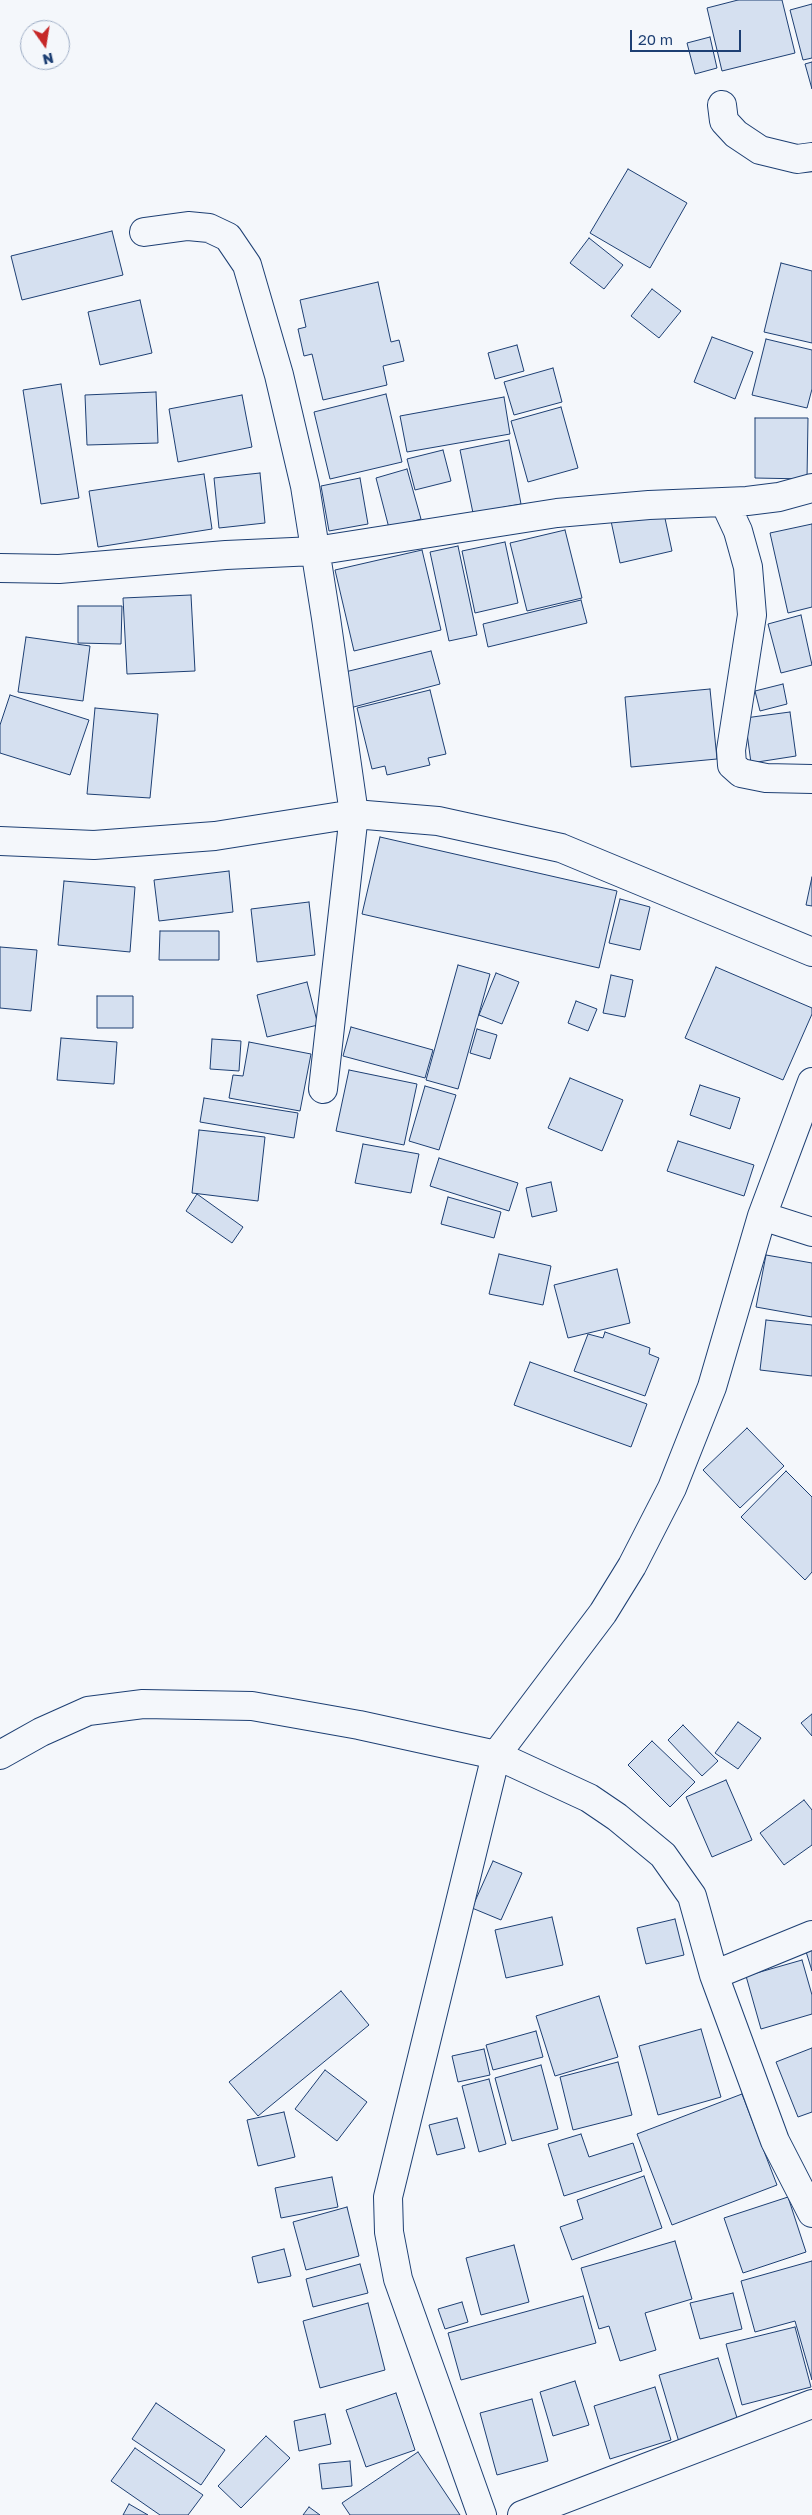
<!DOCTYPE html>
<html>
<head>
<meta charset="utf-8">
<style>
	body { margin:0 }
	#map { position:relative; width:812px; height:2515px; overflow:hidden; background:#f4f7fb; font-family:"Golos Text",sans-serif }
	canvas { display:block }
	.north { position:absolute; left:20px; top:20px; width:50px; height:50px; box-sizing:border-box; background:#f4f7fb; border:1px solid #9eadc5; border-radius:50%; rotate:167deg; font-size:14px; font-weight:700; line-height:20px; text-align:center; color:#1d3f73 }
	.north::after { content:''; display:block; margin:auto; width:18px; height:22px; background:#c62828; clip-path:polygon(50% 0,100% 100%,50% 72%,0 100%) }
	.scale { position:absolute; left:630px; top:30px; width:111px; height:22px; box-sizing:border-box; border:2px solid #1d3f73; border-top:0; padding-left:6px; font-size:15px; line-height:18px; white-space:nowrap; color:#1d3f73; -webkit-text-stroke:4px #f4f7fb; paint-order:stroke }
</style>
</head>
<body>
<div id="map">
<canvas width="812" height="2515"></canvas>
<div class="north">N</div>
<div class="scale">20 m</div>
</div>
<script>
const c = document.querySelector('canvas').getContext('2d');
c.lineJoin = 'round';
function paint(path, color) {
  c.fillStyle = color;
  c.fill(path, 'evenodd');
}
function toPath(rows) {
  const path = new Path2D();
  for (const r of rows) {
    path.moveTo(r[0], r[1]);
    for (let i = 2; i < r.length; i += 2) path.lineTo(r[i], r[i + 1]);
  }
  return path;
}
function trace(path, color, width, dash) {
  c.strokeStyle = color;
  c.lineWidth = width;
  c.lineCap = dash ? 'butt' : 'round';
  c.setLineDash(dash || []);
  c.stroke(path);
}
const building = toPath([
	[738,0,782,0,795,53,722,71,707,8,738,0],
	[812,4,812,58,803,60,790,10,812,4],
	[710,37,717,68,695,74,687,43,710,37],
	[812,62,812,89,805,64,812,62],
	[628,169,687,203,650,268,590,233,628,169],
	[112,231,123,275,22,300,11,256,112,231],
	[589,238,623,265,604,289,570,263,589,238],
	[781,263,812,271,812,343,764,332,781,263],
	[378,282,391,342,399,340,404,361,383,366,387,385,323,400,312,354,304,356,298,329,306,327,300,300,378,282],
	[652,289,681,311,659,338,631,316,652,289],
	[140,300,152,353,100,365,88,312,140,300],
	[712,337,753,352,735,399,694,382,712,337],
	[766,339,812,350,812,389,807,408,752,395,766,339],
	[517,345,524,371,495,379,488,353,517,345],
	[553,368,562,402,514,415,504,382,553,368],
	[61,384,79,498,41,504,23,390,61,384],
	[156,392,158,443,87,445,85,395,156,392],
	[386,394,402,462,330,479,314,412,386,394],
	[242,395,252,447,178,462,169,409,242,395],
	[504,397,510,434,407,452,400,416,504,397],
	[561,407,578,468,528,482,511,421,561,407],
	[755,418,808,418,807,479,755,478,755,418],
	[509,440,521,504,473,513,460,450,509,440],
	[443,450,451,481,415,490,407,459,443,450],
	[407,469,421,519,389,528,376,478,407,469],
	[260,473,265,523,219,528,214,478,260,473],
	[204,474,212,529,98,547,89,491,204,474],
	[360,478,368,524,329,531,321,486,360,478],
	[663,509,672,551,620,563,611,521,663,509],
	[812,524,812,607,788,613,770,533,812,524],
	[565,530,582,598,527,611,510,543,565,530],
	[505,542,518,603,475,613,462,551,505,542],
	[458,546,477,635,449,641,430,552,458,546],
	[422,550,441,630,354,651,335,570,422,550],
	[191,595,195,671,127,674,123,598,191,595],
	[581,600,587,623,488,647,483,624,581,600],
	[78,606,122,606,121,644,78,643,78,606],
	[801,615,812,665,781,673,768,624,801,615],
	[26,637,90,646,83,701,18,692,26,637],
	[431,651,440,684,350,708,341,673,431,651],
	[783,684,787,704,760,711,755,691,783,684],
	[710,689,717,759,631,767,625,697,710,689],
	[430,690,446,754,428,758,430,765,387,775,385,766,372,769,357,708,430,690],
	[10,695,89,720,70,775,0,753,0,725,10,695],
	[95,708,158,714,150,798,87,794,95,708],
	[790,712,796,756,751,763,745,718,790,712],
	[380,837,617,891,599,968,362,914,380,837],
	[229,871,233,912,159,921,154,880,229,871],
	[812,877,812,906,806,905,812,877],
	[64,881,135,887,130,952,58,945,64,881],
	[620,899,650,907,640,950,609,943,620,899],
	[309,902,315,955,257,962,251,909,309,902],
	[160,931,219,931,219,960,159,960,160,931],
	[0,947,37,950,31,1011,0,1008,0,947],
	[458,965,490,974,458,1089,426,1080,458,965],
	[716,967,812,1008,812,1014,783,1080,685,1038,716,967],
	[496,973,519,982,502,1024,479,1015,496,973],
	[611,975,633,980,625,1017,603,1013,611,975],
	[307,982,318,1025,267,1037,257,995,307,982],
	[97,996,133,996,133,1028,97,1028,97,996],
	[576,1001,597,1009,588,1031,568,1023,576,1001],
	[351,1027,433,1050,425,1078,343,1056,351,1027],
	[477,1029,497,1035,490,1059,470,1053,477,1029],
	[61,1038,117,1042,114,1084,57,1080,61,1038],
	[212,1039,241,1041,239,1071,210,1069,212,1039],
	[249,1042,311,1054,300,1111,229,1098,233,1075,243,1076,249,1042],
	[349,1070,417,1084,404,1145,336,1131,349,1070],
	[570,1078,623,1100,602,1151,548,1128,570,1078],
	[700,1085,740,1098,730,1129,690,1115,700,1085],
	[425,1086,456,1095,439,1150,409,1141,425,1086],
	[204,1098,298,1113,294,1138,200,1122,204,1098],
	[199,1130,265,1137,258,1201,192,1193,199,1130],
	[678,1141,754,1165,744,1196,667,1171,678,1141],
	[363,1144,419,1154,411,1193,355,1183,363,1144],
	[439,1158,518,1183,509,1211,430,1186,439,1158],
	[551,1182,557,1211,532,1217,526,1188,551,1182],
	[197,1194,243,1227,232,1243,186,1211,197,1194],
	[448,1197,501,1212,494,1238,441,1224,448,1197],
	[499,1254,551,1266,543,1305,489,1294,499,1254],
	[766,1255,812,1263,812,1317,756,1307,766,1255],
	[617,1269,630,1323,568,1338,554,1285,617,1269],
	[766,1320,812,1325,812,1376,760,1370,766,1320],
	[605,1332,650,1348,649,1354,659,1358,645,1396,574,1371,588,1334,603,1338,605,1332],
	[530,1362,647,1404,631,1447,514,1405,530,1362],
	[747,1428,784,1466,740,1508,703,1470,747,1428],
	[786,1471,812,1497,812,1572,805,1580,741,1517,786,1471],
	[812,1714,812,1736,801,1723,812,1714],
	[738,1722,761,1738,738,1769,715,1753,738,1722],
	[683,1725,718,1761,702,1776,668,1740,683,1725],
	[652,1741,695,1782,670,1807,628,1765,652,1741],
	[726,1780,752,1840,712,1857,686,1797,726,1780],
	[804,1800,812,1810,812,1845,784,1865,760,1833,804,1800],
	[493,1861,522,1873,501,1920,472,1908,493,1861],
	[552,1917,563,1965,506,1978,495,1930,552,1917],
	[675,1919,684,1955,646,1964,637,1928,675,1919],
	[812,1943,812,1971,804,1945,812,1943],
	[802,1960,812,1995,812,2014,761,2029,746,1976,802,1960],
	[341,1991,369,2025,258,2116,229,2082,341,1991],
	[599,1996,618,2057,555,2076,536,2016,599,1996],
	[701,2029,721,2097,658,2115,639,2046,701,2029],
	[536,2031,543,2057,493,2070,486,2045,536,2031],
	[812,2048,812,2112,798,2117,776,2062,812,2048],
	[484,2049,490,2075,458,2082,452,2056,484,2049],
	[618,2062,632,2115,573,2130,560,2077,618,2062],
	[541,2065,558,2129,512,2141,495,2078,541,2065],
	[325,2070,367,2102,337,2141,295,2109,325,2070],
	[489,2079,506,2144,479,2152,462,2086,489,2079],
	[742,2094,777,2185,672,2225,637,2134,742,2094],
	[284,2112,295,2157,258,2166,247,2120,284,2112],
	[457,2118,465,2148,437,2155,429,2125,457,2118],
	[581,2134,589,2157,633,2143,642,2171,564,2196,548,2144,581,2134],
	[644,2176,662,2228,572,2260,560,2227,583,2219,577,2200,644,2176],
	[332,2177,338,2207,281,2218,275,2188,332,2177],
	[788,2197,806,2252,743,2273,724,2218,788,2197],
	[347,2207,359,2256,306,2270,293,2222,347,2207],
	[675,2241,692,2299,645,2313,656,2350,620,2361,609,2326,599,2329,581,2268,675,2241],
	[514,2245,529,2302,481,2315,466,2258,514,2245],
	[284,2249,291,2276,258,2283,252,2257,284,2249],
	[812,2261,812,2380,795,2321,755,2332,741,2281,812,2261],
	[360,2264,368,2293,313,2307,306,2279,360,2264],
	[733,2293,742,2329,700,2339,690,2303,733,2293],
	[583,2296,596,2343,461,2380,448,2333,583,2296],
	[462,2302,468,2322,445,2329,438,2309,462,2302],
	[368,2303,385,2370,320,2388,303,2321,368,2303],
	[795,2327,811,2387,742,2405,726,2344,795,2327],
	[718,2358,739,2424,679,2442,659,2375,718,2358],
	[575,2381,589,2425,553,2436,540,2392,575,2381],
	[655,2387,671,2440,610,2459,594,2406,655,2387],
	[396,2393,415,2450,366,2467,346,2410,396,2393],
	[532,2399,548,2461,497,2475,480,2413,532,2399],
	[156,2403,225,2450,201,2485,132,2439,156,2403],
	[325,2414,331,2444,299,2451,294,2421,325,2414],
	[266,2436,290,2458,241,2508,218,2486,266,2436],
	[135,2448,203,2495,188,2515,160,2515,111,2481,135,2448],
	[418,2452,460,2515,350,2515,342,2503,418,2452],
	[350,2461,352,2486,322,2489,319,2464,350,2461],
	[129,2504,148,2515,123,2515,129,2504],
	[309,2507,320,2515,303,2515,309,2507]
]);
paint(building, '#d5e0f0');
trace(building, '#1d3f73', 1);
const minor = toPath([
	[722,105,724,121,736,134,760,150,797,159,812,157],
	[144,232,188,226,209,228,228,237,247,265,279,375,305,486,326,618,354,814,323,1089],
	[725,503,738,531,748,567,752,615,731,750,732,765,741,773,766,778,812,779],
	[0,568,59,569,226,555,315,551,557,513,649,505,747,501,779,497,812,488],
	[0,841,94,845,215,836,354,814,438,821,561,848,812,952],
	[762,1216,812,1232],
	[0,1755,41,1732,88,1711,143,1704,252,1706,359,1725,496,1755,603,1613,632,1566,672,1488,712,1387,762,1216,812,1082],
	[714,1975,812,1935],
	[482,2515,398,2279,389,2232,388,2197,496,1755,589,1798,617,1817,663,1855,692,1896,714,1975,775,2141,812,2213],
	[522,2515,812,2404]
]);
trace(minor, '#1d3f73', 30);
trace(minor, '#f4f7fb', 28);
</script>
</body>
</html>
